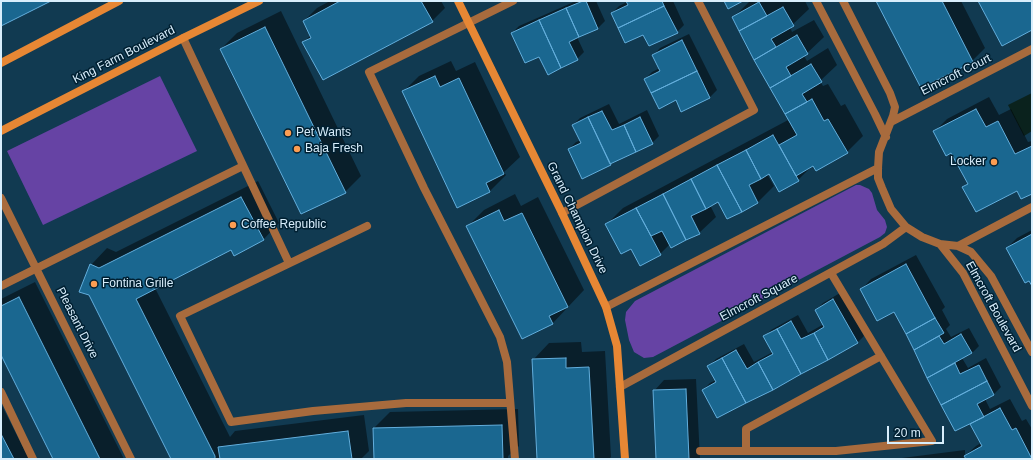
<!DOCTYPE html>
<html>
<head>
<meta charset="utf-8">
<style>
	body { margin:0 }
	#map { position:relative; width:1033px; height:460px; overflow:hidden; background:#113a51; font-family:Helvetica,sans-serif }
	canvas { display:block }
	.frame { position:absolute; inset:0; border:2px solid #d8eefc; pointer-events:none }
	.scale { position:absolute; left:887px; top:426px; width:57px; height:18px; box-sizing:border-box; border:2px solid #d8eefc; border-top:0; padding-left:5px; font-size:12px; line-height:14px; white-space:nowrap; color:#d8eefc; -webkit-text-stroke:3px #002032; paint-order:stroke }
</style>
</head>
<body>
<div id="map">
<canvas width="1033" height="460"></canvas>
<div class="frame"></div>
<div class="scale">20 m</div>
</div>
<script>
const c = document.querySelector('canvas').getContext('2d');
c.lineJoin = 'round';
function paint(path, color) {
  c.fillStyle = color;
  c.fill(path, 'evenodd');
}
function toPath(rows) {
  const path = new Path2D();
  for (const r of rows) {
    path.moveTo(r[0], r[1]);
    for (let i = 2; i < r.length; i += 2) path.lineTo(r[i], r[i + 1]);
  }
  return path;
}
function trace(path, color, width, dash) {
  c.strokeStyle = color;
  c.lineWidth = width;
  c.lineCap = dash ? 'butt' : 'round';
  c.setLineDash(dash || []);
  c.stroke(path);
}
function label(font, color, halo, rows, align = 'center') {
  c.font = font + ' Helvetica,sans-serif';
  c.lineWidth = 3;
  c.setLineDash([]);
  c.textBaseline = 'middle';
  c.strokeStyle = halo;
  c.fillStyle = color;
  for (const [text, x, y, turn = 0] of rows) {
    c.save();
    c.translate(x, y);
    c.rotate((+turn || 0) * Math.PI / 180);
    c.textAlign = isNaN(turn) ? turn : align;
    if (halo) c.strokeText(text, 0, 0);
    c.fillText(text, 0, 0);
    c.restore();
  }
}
paint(toPath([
	[160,76,197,151,43,225,7,151],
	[856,185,860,185,869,189,872,193,877,210,885,220,887,227,885,233,880,237,653,357,644,358,634,352,629,340,625,320,626,312,635,301]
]), '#6643a4');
paint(toPath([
	[1032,93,1032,131,1024,136,1008,105]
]), '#0a221d');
paint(toPath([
	[330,1,441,1,445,8,432,21,304,42,311,35,304,21,317,8],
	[576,1,596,1,605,21,598,28,577,37,584,52,577,59,540,55,512,33,519,26],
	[627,1,673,1,684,25,677,32,643,33,612,13,619,6,627,2],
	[750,1,805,1,809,9,790,27,792,32,814,20,824,37,804,56,807,61,828,48,837,65,820,81,823,86,828,84,841,106,845,104,863,136,847,152,814,164,798,180,769,173,767,174,774,186,758,202,719,201,710,205,716,217,699,233,671,247,670,244,660,254,632,247,606,225,623,208,790,119,755,60,733,18],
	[877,1,961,1,985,48,972,61,921,87],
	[281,11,361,176,345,192,221,49,237,33],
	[689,34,717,90,710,97,682,111,676,99,645,79,652,72,660,68,653,56,660,48],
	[451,61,456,71,475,62,520,157,504,172,506,175,490,191,403,92,419,76],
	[989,97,999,115,1011,109,1028,142,1032,141,1032,193,1017,189,964,187,968,183,952,152,934,132,947,119],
	[609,104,619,124,647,110,659,136,652,143,614,161,610,164,569,149,576,142,581,140,573,125,580,118],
	[258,181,279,223,263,240,232,249,155,288,230,437,235,431,364,415,369,451,361,459,172,459,91,265,107,248,116,252],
	[515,194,521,206,538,197,584,290,552,324,468,226,484,210],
	[1032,230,1032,284,1007,248,1017,238],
	[916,255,945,307,942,310,950,325,946,329,951,337,969,328,979,346,972,353,962,358,968,368,986,358,1001,387,994,394,985,399,990,409,1010,399,1022,421,1026,419,1032,429,1032,459,967,459,966,457,966,459,894,459,965,450,965,456,976,446,981,443,971,424,975,420,955,430,894,311,861,290,871,279],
	[35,282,124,459,54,459,1,353,1,299],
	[840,293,864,336,857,343,703,390,710,383,716,380,709,366,716,359,744,344,754,362,773,352,764,337,771,330,798,315,808,333,824,324,816,310,823,303],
	[581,342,582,352,605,351,611,457,609,459,538,459,533,360,549,343],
	[696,379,700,459,657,459,654,391,664,380],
	[1,404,29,459,1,459],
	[518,409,519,446,508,456,508,459,375,459,374,428,390,412]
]), '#0007');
const building = toPath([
	[1,1,51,1,1,26,1,1],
	[340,1,421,1,433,22,323,80,302,42,311,38,303,21,340,1],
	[583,1,586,1,598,29,579,37,566,8,583,1],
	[626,1,662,1,664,6,618,28,611,13,628,5,626,1],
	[724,1,743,1,728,9,724,1],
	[876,1,942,1,973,62,921,88,876,1],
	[978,1,1032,1,1032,30,1002,46,978,1],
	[759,2,767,16,739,31,732,17,759,2],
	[664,6,678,33,649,46,643,35,625,43,618,28,664,6],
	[783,7,794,26,771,39,776,47,754,60,739,31,783,7],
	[566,8,579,37,569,42,578,60,561,68,539,20,566,8],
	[539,20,561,68,548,75,539,57,525,63,511,33,539,20],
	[265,27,346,193,301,214,220,49,265,27],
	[797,35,808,54,786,67,791,76,770,88,754,60,797,35],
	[682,40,697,71,651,93,644,79,660,71,652,55,682,40],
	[811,64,822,82,802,94,807,102,785,114,770,88,811,64],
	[697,71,710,98,681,112,676,100,659,109,651,93,697,71],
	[435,76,440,87,459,78,504,174,486,183,490,192,457,208,402,91,435,76],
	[812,99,824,121,828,119,848,153,816,171,813,166,796,176,779,145,797,135,785,114,812,99],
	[976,109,986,127,998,121,1015,154,1032,146,1032,194,1021,199,1017,191,976,212,962,187,968,184,951,153,946,156,933,131,976,109],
	[602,111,612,130,624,125,636,152,610,164,588,117,602,111],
	[588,117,611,165,582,179,568,149,581,143,572,125,588,117],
	[640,117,653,144,636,152,624,125,640,117],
	[773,135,799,181,779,192,769,174,761,179,746,150,773,135],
	[746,150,761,179,749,185,758,203,742,212,717,165,746,150],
	[717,165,742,212,727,219,718,202,706,209,691,179,717,165],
	[691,179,706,209,691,216,700,234,686,240,663,194,691,179],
	[663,194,686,240,671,248,662,231,651,236,636,208,663,194],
	[241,197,264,240,234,256,231,250,136,299,215,456,215,459,171,459,89,295,79,292,90,264,99,268,241,197],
	[636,208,661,255,640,266,631,249,621,254,605,224,636,208],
	[499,210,504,221,522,213,568,307,549,316,553,324,522,339,466,226,499,210],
	[1032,234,1032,286,1029,281,1025,283,1006,248,1032,234],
	[906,264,935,318,906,334,894,312,877,321,860,289,906,264],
	[19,297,100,459,53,459,1,355,1,306,19,297],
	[833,299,858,343,828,360,814,333,824,327,815,310,833,299],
	[935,318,944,333,914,350,906,334,935,318],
	[791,321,801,339,814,333,828,360,801,374,777,329,791,321],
	[777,329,801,374,773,390,758,362,773,354,763,336,777,329],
	[961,334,972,353,927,378,914,350,939,336,944,344,961,334],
	[736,350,747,369,758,362,773,390,746,403,722,358,736,350],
	[566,358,566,368,589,367,594,459,537,459,532,359,566,358],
	[722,358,746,403,717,418,702,390,716,382,707,366,722,358],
	[955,363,960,374,979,365,987,381,941,405,927,378,955,363],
	[987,381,994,395,977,404,984,417,955,431,941,405,987,381],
	[686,389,689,459,656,459,653,390,686,389],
	[1000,408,1012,430,1016,428,1032,459,966,459,964,456,982,446,970,424,1000,408],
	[502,425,503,459,374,459,373,428,502,425],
	[348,431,352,459,220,459,218,447,348,431],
	[1,434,14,459,1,459,1,434]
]);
paint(building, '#1a6790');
trace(building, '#63aedc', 1);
trace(toPath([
	[513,1,369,72,424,188,500,337,507,362,515,459],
	[183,38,289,263],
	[562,213,754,110,698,1],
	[367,226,180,316,231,422,313,411,406,403,510,403],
	[1,286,243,166],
	[1,392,33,459],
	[700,451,836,451,932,441,831,273],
	[746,451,746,429,881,356]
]), '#a86b3d', 8);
trace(toPath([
	[816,1,875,114,886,137],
	[843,1,890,93,895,107,893,116,879,152,878,168,878,178,882,188,891,209,906,227,922,237,940,244,958,246,971,252,991,276,1032,352],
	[891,122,1032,49],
	[1,198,131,459],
	[940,244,963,273,1032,406],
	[958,246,1032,207],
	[606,307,878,168],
	[620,387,883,244,906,227]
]), '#a86b3d', 8);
trace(toPath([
	[458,1,562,213,606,307,617,346,625,459],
	[1,63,119,1],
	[1,131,183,38,259,1]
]), '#e78734', 8);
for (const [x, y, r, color] of [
	[288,133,4,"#fc9d52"],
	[297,149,4,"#fc9d52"],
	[994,162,4,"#fc9d52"],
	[233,225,4,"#fc9d52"],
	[94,284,4,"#fc9d52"]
]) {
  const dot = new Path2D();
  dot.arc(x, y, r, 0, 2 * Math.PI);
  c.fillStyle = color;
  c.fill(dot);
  trace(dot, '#002032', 1.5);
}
label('12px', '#d8eefc', '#002032', [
	["King Farm Boulevard",124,55,-27],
	["Elmcroft Court",956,75,-27],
	["Grand Champion Drive",577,218,64],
	["Elmcroft Square",759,298,-28],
	["Elmcroft Boulevard",993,307,61],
	["Pleasant Drive",77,323,63]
]);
label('12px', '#d8eefc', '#002032', [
	["Pet Wants",296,133],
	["Baja Fresh",305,149],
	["Locker",986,162,"right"],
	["Coffee Republic",241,225],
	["Fontina Grille",102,284]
], 'left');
</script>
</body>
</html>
